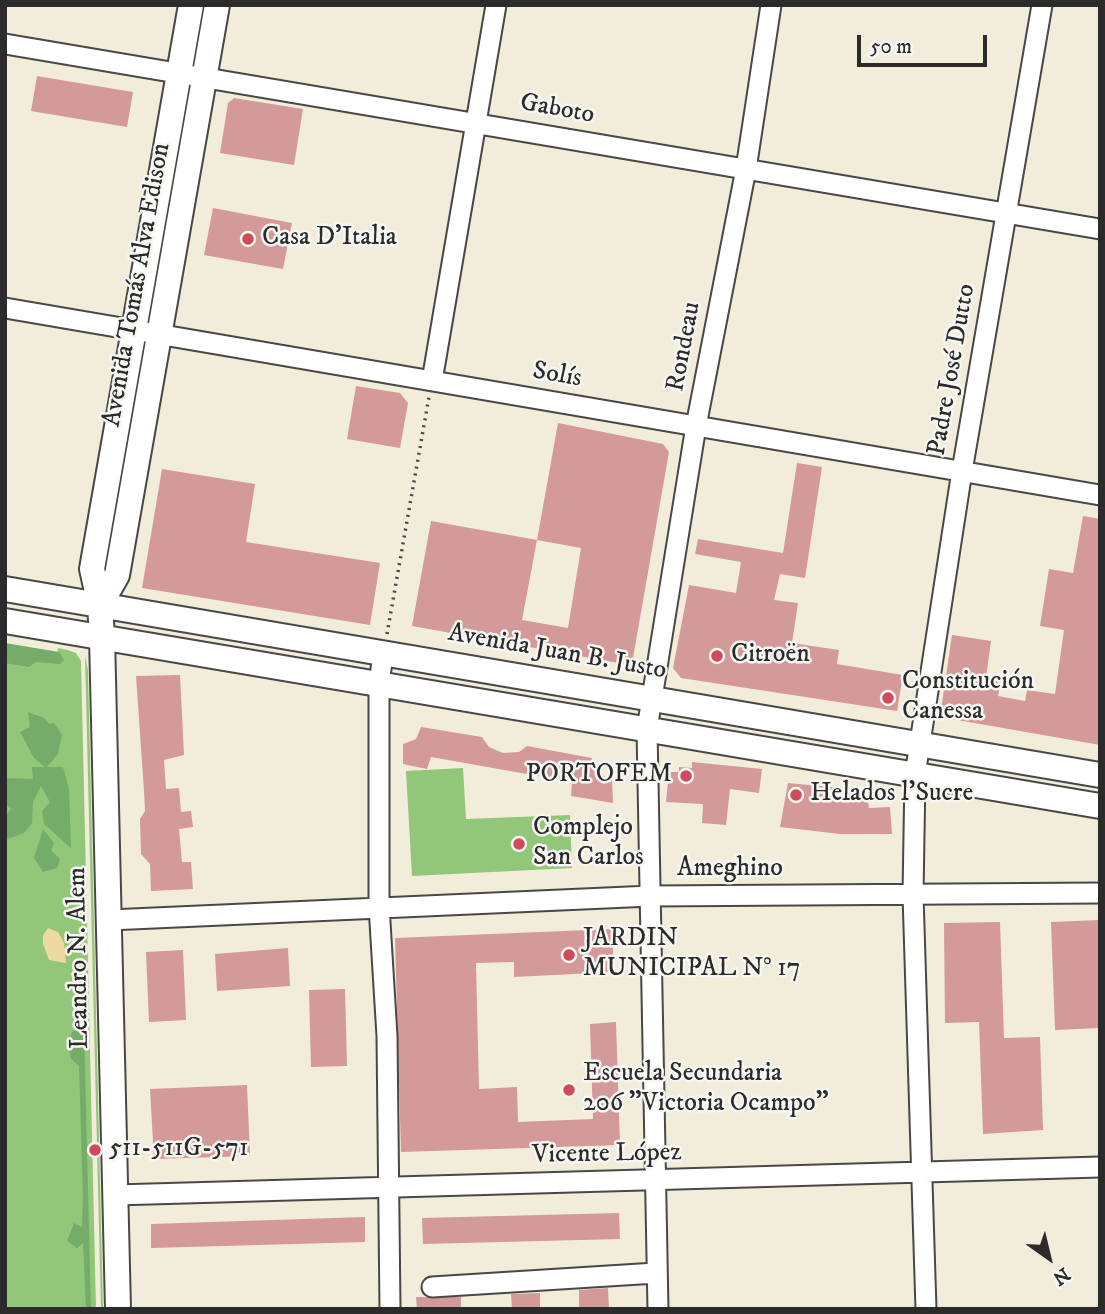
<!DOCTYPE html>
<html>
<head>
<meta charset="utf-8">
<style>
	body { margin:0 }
	#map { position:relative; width:1105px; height:1314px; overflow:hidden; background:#f2ecdb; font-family:"IM FELL DW Pica",serif }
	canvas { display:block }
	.frame { position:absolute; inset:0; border:7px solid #2b2b2b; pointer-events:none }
	.north { position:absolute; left:1014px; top:1223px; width:70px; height:70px; -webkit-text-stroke:5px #f6f6f2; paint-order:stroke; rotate:146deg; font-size:19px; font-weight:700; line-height:28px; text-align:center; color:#2b2b2b }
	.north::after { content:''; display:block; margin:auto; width:24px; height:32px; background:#2b2b2b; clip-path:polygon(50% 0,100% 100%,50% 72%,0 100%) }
	.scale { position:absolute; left:857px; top:35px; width:130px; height:32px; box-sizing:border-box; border:4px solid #2b2b2b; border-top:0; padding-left:9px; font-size:21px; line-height:24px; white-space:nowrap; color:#2b2b2b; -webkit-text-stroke:5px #f6f6f2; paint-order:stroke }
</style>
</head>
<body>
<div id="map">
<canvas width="1105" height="1314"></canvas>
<div class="frame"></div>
<div class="north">N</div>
<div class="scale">50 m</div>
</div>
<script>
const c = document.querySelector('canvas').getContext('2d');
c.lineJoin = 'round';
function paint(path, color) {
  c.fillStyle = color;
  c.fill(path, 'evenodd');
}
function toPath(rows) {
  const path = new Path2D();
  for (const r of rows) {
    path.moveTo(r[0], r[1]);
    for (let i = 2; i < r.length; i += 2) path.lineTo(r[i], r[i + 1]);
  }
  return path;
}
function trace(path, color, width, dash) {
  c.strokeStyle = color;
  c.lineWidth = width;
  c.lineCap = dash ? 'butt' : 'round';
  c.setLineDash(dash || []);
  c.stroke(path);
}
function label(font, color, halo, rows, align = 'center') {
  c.font = font + ' "IM FELL DW Pica",serif';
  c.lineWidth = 5;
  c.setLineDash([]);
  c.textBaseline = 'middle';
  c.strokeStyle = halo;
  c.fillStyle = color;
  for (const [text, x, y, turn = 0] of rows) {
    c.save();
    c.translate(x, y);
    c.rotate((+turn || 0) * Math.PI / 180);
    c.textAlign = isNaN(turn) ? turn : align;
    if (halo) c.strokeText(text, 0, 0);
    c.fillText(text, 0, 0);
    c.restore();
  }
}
paint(toPath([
	[5,647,57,655,58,648,68,650,76,653,81,661,96,1309,5,1309],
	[85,656,88,670,103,1309,101,1309],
	[463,768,466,819,570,815,572,868,412,876,406,771]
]), '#92c779');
paint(toPath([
	[5,643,59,652,64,660,60,664,36,662,29,667,5,663],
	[28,712,44,718,49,724,54,723,62,735,58,754,47,767,63,767,69,789,71,848,44,824,42,811,50,802,41,786,33,802,32,823,24,833,5,840,5,816,11,809,5,804,5,778,33,779,32,767,45,767,34,758,20,732,30,727],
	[43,829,54,843,51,850,60,859,57,868,43,872,34,858],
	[84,1028,91,1309,86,1309,83,1243,77,1248,67,1241,74,1223,82,1227,83,1197,79,1066,71,1059,67,1042,73,1031]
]), '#75ac69');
paint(toPath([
	[48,928,58,932,64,943,66,963,49,960,43,944,43,935]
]), '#eeda9e');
paint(toPath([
	[37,76,133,92,127,127,31,111],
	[234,98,303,109,294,165,220,153,228,103],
	[213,208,292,223,283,269,204,255],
	[356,386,400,393,408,403,400,448,347,439],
	[558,423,663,444,669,452,633,658,624,664,412,626,431,521,537,540],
	[537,540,581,548,568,628,522,620],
	[797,463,822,467,805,578,780,574,774,600,798,603,792,643,839,650,837,664,903,675,897,711,681,678,673,668,689,585,736,593,741,562,695,554,698,539,783,553],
	[162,469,255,484,246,542,380,563,370,625,142,588],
	[1083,516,1100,519,1100,745,940,717,952,635,991,641,986,677,1001,680,998,696,1025,701,1027,690,1055,694,1064,630,1040,626,1049,569,1073,573],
	[180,675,184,755,164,760,166,789,179,788,181,812,191,811,193,827,179,829,182,862,191,862,193,889,151,891,150,864,141,854,140,819,145,811,144,791,136,676],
	[421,727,482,737,489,747,503,753,519,752,527,746,592,758,591,765,598,774,612,779,613,803,571,796,572,782,431,757,427,769,403,764,403,744,416,739],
	[692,762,762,769,759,793,730,789,726,825,702,823,703,804,666,802,669,772,679,772,679,767,692,768],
	[788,783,841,788,841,799,868,801,869,808,890,807,892,834,840,834,780,827],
	[1100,920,1100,1028,1055,1030,1051,922],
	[1000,922,1004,1038,1040,1037,1043,1130,983,1134,979,1022,945,1023,944,923],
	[612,929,614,972,514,977,514,962,476,963,479,1089,517,1087,518,1122,593,1119,590,1024,616,1022,620,1145,401,1152,395,938],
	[288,948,290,986,217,991,215,954],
	[183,950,186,1020,149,1022,146,952],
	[345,989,347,1066,311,1067,309,990],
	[247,1085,250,1156,154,1159,150,1089],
	[619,1213,620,1239,423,1244,422,1218],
	[365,1217,365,1242,151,1248,151,1224],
	[608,1288,609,1309,579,1309,579,1290],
	[540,1293,540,1309,512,1309,511,1294],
	[416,1297,461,1297,461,1309,417,1309]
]), '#d39a99');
const minor = toPath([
	[5,44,1100,229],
	[5,308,1100,495],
	[432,381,496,5],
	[383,654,379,684,379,906,387,1036,390,1309],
	[109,920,651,896,1100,893],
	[115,1195,1100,1167],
	[432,1287,656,1273],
	[658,1309,647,729,696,426,746,169,771,5],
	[926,1309,913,895,915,775,962,471,1042,5]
]);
const major = toPath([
	[5,589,1100,775],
	[100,605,117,575,217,5],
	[5,621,1100,806],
	[118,1309,102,637,100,605,92,569,191,5]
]);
trace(minor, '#494845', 23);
trace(major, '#494845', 28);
trace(toPath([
	[387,634,429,397]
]), '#494845', 3.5, [2, 5]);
trace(minor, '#fff', 19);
trace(major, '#fff', 24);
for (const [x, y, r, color] of [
	[248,239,7,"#d1495b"],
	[717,656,7,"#d1495b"],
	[888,698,7,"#d1495b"],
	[686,776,7,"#d1495b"],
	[796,795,7,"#d1495b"],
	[519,844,7,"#d1495b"],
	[569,955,7,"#d1495b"],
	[569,1090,7,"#d1495b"],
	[95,1150,7,"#d1495b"]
]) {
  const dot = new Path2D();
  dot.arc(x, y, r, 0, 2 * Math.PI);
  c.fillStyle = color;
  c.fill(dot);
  trace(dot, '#f6f6f2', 2.5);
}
label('26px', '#2b2b2b', '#f6f6f2', [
	["Gaboto",557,110,10],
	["Avenida Tomás Alva Edison",138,285,-80],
	["Rondeau",685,347,-79],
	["Padre José Dutto",953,370,-80],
	["Solís",557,376,10],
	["Avenida Juan B. Justo",557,653,10],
	["Ameghino",730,870],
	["Leandro N. Alem",80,958,-91],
	["Vicente López",607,1155,-1]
]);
label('26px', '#2b2b2b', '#f6f6f2', [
	["Casa D'Italia",262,239],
	["Citroën",731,656],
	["Constitución",902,683],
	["Canessa",902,713],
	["PORTOFEM",672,776,"right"],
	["Helados l'Sucre",810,795],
	["Complejo",533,829],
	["San Carlos",533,859],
	["JARDIN",583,940],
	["MUNICIPAL N° 17",583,970],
	["Escuela Secundaria",583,1075],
	["206 \"Victoria Ocampo\"",583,1105],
	["511-511G-571",109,1150]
], 'left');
</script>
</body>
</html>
